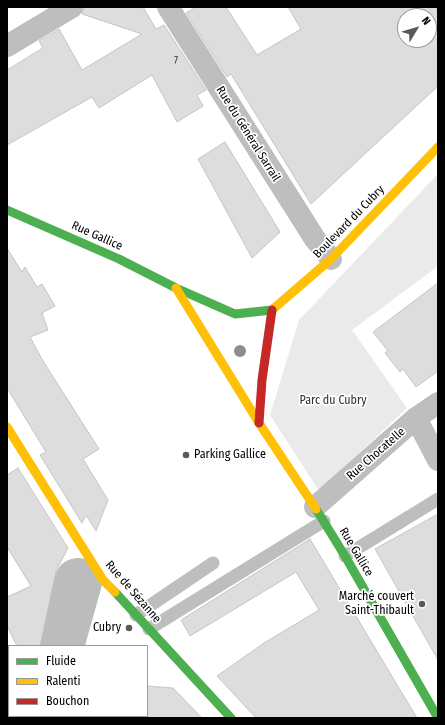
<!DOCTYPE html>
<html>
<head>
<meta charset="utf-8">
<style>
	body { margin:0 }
	#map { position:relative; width:445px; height:725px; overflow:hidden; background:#fff; font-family:"Fira Sans Condensed",sans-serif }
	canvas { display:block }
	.frame { position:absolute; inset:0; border:8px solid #000; pointer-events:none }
	.legend { position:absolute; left:8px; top:645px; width:140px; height:72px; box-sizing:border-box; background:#fff; border:1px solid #999; margin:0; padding:5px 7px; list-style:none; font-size:12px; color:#000 }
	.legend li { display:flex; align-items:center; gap:8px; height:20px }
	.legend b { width:20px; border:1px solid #999 }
	.north { position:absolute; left:397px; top:8px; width:40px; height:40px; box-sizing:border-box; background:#fff; border:1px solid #999; border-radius:50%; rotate:52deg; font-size:11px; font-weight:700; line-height:16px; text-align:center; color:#000 }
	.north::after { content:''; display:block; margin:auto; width:14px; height:18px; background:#595959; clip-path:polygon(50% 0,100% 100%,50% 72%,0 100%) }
</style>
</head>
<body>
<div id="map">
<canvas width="445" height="725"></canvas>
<div class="frame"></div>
<ul class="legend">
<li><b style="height:5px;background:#4caf50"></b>Fluide</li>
<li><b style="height:5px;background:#ffc107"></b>Ralenti</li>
<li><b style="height:5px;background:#c62828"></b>Bouchon</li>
</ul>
<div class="north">N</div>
</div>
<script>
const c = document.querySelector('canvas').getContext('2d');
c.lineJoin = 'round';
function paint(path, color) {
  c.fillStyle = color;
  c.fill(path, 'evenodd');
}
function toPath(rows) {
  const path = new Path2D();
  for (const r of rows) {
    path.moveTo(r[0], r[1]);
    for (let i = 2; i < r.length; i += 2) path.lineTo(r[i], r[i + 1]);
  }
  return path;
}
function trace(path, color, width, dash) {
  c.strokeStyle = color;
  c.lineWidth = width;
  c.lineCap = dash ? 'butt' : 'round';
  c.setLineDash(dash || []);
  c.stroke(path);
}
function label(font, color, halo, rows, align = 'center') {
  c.font = font + ' "Fira Sans Condensed",sans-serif';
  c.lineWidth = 3.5;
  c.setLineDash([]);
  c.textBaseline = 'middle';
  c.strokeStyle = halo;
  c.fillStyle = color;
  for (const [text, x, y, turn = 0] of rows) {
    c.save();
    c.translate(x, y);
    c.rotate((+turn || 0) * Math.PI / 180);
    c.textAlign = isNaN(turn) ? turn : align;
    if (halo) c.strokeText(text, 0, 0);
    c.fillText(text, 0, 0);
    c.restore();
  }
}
paint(toPath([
	[438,174,438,266,352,330,407,408,319,491,270,415,299,320]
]), '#eaeaea');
trace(toPath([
	[60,646,78,582],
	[63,716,63,718]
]), '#bcbcbc', 48);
const building = toPath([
	[84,7,143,7,156,29,164,25,206,90,197,95,203,106,177,122,152,75,99,108,92,97,7,145,7,70,43,48,39,41,59,29,82,70,142,34,82,14,84,7],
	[196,7,226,7,257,55,301,29,288,7,438,7,438,86,311,204,231,74,227,77,186,13,196,7],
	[405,16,429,16,429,40,405,40,405,16],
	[225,142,280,232,252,258,198,159,225,142],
	[7,248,22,272,25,267,37,287,42,284,55,306,42,313,48,330,30,337,43,361,99,449,83,459,108,500,96,531,86,515,82,523,40,455,46,452,7,388,7,248],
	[438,283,438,371,416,387,403,369,400,372,385,353,388,351,373,332,438,283],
	[18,468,68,548,56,571,40,646,17,646,7,626,7,597,31,586,7,547,7,475,18,468],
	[438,514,438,660,375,549,438,514],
	[310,539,384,663,417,718,256,718,217,676,264,643,319,610,296,572,190,636,181,620,310,539],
	[147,686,173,688,202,718,147,718,147,686]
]);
paint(building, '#ddd');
trace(building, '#c5c5c5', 1);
trace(toPath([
	[345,556,438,499],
	[136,615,213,563],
	[149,629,324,521]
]), '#bebebe', 13);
trace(toPath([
	[168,7,315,239,331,259],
	[7,46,72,7],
	[416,418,438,460],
	[315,507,416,418,438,403]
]), '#bebebe', 22);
trace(toPath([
	[7,210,119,259,176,288,235,314,272,310],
	[316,509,345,556,438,718],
	[115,592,231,718]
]), '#4caf50', 9);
trace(toPath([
	[176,288,259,423,316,509],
	[272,310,331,259,438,147],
	[7,427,103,580,115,592]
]), '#ffc107', 9);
trace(toPath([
	[259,423,262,380,272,310]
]), '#c62828', 9);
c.fillStyle = '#8d8d8d';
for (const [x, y] of [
	[240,351]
]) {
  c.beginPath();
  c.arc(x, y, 6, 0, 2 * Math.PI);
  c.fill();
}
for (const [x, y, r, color] of [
	[186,455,4,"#595959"],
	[422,604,4,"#595959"],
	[129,628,4,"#595959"]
]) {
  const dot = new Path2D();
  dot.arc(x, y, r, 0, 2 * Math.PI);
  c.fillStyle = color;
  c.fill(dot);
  trace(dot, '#fff', 1.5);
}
label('10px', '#373737', null, [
	["7",176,61]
]);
label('12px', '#000', '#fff', [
	["Rue du Général Sarrail",248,134,58],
	["Boulevard du Cubry",349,222,-46],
	["Rue Gallice",97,236,24],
	["Rue Chocatelle",376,454,-41],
	["Rue Gallice",356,552,59],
	["Rue de Sézanne",133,592,49]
]);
label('12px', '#303030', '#fff', [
	["Parc du Cubry",333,401]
]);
label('12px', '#000', '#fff', [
	["Parking Gallice",194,455,"left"],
	["Marché couvert",414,597],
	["Saint-Thibault",414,611],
	["Cubry",121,628]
], 'right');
</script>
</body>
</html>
